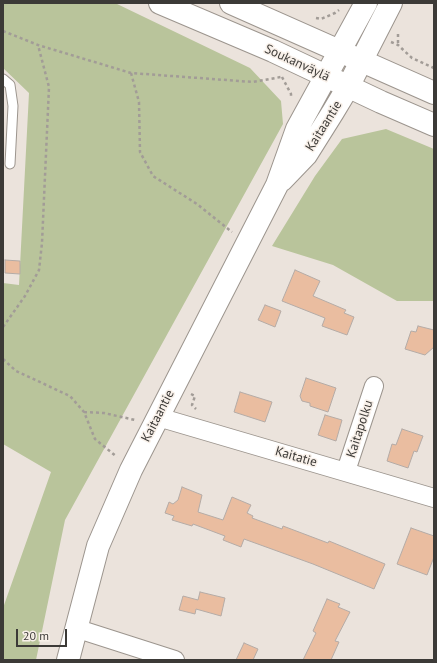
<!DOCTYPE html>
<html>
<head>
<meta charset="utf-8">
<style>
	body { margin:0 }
	#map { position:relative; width:437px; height:663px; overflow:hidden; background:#ebe3dc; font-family:"PT Sans",sans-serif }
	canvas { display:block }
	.frame { position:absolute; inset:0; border:4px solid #3c3a37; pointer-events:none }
	.scale { position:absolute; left:16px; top:629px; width:51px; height:18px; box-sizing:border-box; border:2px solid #3c3a37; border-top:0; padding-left:5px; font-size:12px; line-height:14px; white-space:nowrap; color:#3c3a37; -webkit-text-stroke:3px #f8f0e9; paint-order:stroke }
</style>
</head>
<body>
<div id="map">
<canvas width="437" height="663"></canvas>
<div class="frame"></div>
<div class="scale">20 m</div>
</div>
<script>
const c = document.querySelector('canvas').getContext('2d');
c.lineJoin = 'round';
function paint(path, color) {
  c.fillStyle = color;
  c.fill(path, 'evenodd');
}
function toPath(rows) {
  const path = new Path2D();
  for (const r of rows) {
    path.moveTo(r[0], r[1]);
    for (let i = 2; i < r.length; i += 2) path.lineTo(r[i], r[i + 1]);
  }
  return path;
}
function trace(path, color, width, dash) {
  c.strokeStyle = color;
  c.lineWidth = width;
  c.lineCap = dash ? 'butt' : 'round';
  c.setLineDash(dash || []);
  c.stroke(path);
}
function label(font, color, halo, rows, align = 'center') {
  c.font = font + ' "PT Sans",sans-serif';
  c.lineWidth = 3;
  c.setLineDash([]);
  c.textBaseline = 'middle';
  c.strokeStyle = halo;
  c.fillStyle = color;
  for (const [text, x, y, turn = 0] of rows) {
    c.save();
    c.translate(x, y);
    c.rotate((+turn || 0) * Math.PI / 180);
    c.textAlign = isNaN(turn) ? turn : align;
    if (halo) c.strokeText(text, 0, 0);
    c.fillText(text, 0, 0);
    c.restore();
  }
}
paint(toPath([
	[3,3,115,3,250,68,281,101,283,124,65,520,36,660,3,660,3,608,51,472,3,444,3,283,19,285,29,93,3,68],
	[386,129,434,149,434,301,397,301,333,265,272,246,315,176,342,139]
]), '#b9c49b');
const building = toPath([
	[5,260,20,261,20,274,5,273,5,260],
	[295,270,320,281,313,296,346,310,344,313,354,317,347,335,322,326,325,318,282,301,295,270],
	[265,305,281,311,275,327,258,320,265,305],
	[418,326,434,330,434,347,425,355,405,349,411,331,416,332,418,326],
	[306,378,336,388,328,412,310,406,310,403,302,401,300,396,306,378],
	[240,392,272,402,265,422,234,412,240,392],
	[325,415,342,420,336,441,318,435,325,415],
	[402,429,423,436,417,452,414,451,408,468,387,461,392,444,396,445,402,429],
	[182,487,202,495,198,512,223,520,232,497,251,505,247,513,253,516,252,518,282,529,283,526,328,543,329,541,385,564,374,589,313,564,244,539,241,547,223,540,225,536,193,524,192,526,172,520,174,516,165,513,169,502,173,504,178,500,182,487],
	[411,528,434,536,434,557,427,575,397,564,411,528],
	[200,592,225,598,221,616,196,609,195,614,179,610,183,596,198,600,200,592],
	[327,599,340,604,338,607,350,612,335,641,339,642,331,660,303,660,316,633,313,631,327,599],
	[244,643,258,649,253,660,236,660,244,643]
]);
paint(building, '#eabda0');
trace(building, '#b4aba6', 1);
const service = toPath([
	[3,79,10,85,13,106,10,164]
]);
const minor = toPath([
	[158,417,434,498],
	[346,471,374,386],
	[75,628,175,660]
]);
const secondary = toPath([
	[282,180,306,155,333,112,348,87,391,3],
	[68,660,98,546,131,470,277,185,297,129,366,3]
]);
const primary = toPath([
	[160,3,273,51,381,102,434,125],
	[231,3,434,93]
]);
trace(service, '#9c958e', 11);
trace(minor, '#9c958e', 20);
trace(secondary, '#9c958e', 24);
trace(primary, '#9c958e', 24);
trace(toPath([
	[316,18,321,19,335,13,339,10],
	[3,31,38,45,131,73,253,82,281,77],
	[398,34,398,45],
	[391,42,398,45,412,58,434,68],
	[131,73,139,102,140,152,153,176,197,204,232,232],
	[282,77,291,94,291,98],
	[3,327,25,296,39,270,42,243,49,87,38,45],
	[3,359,16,371,70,396,84,412,95,439,117,457],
	[191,394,195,396,192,405,196,409],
	[84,412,104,413,135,420]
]), '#a29c97', 2.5, [3, 3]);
trace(service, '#fff', 9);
trace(minor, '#fff', 18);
trace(secondary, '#fff', 22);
trace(primary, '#fff', 22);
label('13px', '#3c3a37', '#f8f0e9', [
	["Soukanväylä",297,63,25],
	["Kaitaantie",324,126,-58],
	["Kaitaantie",158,416,-63],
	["Kaitapolku",360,429,-72],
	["Kaitatie",296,457,16]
]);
</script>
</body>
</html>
